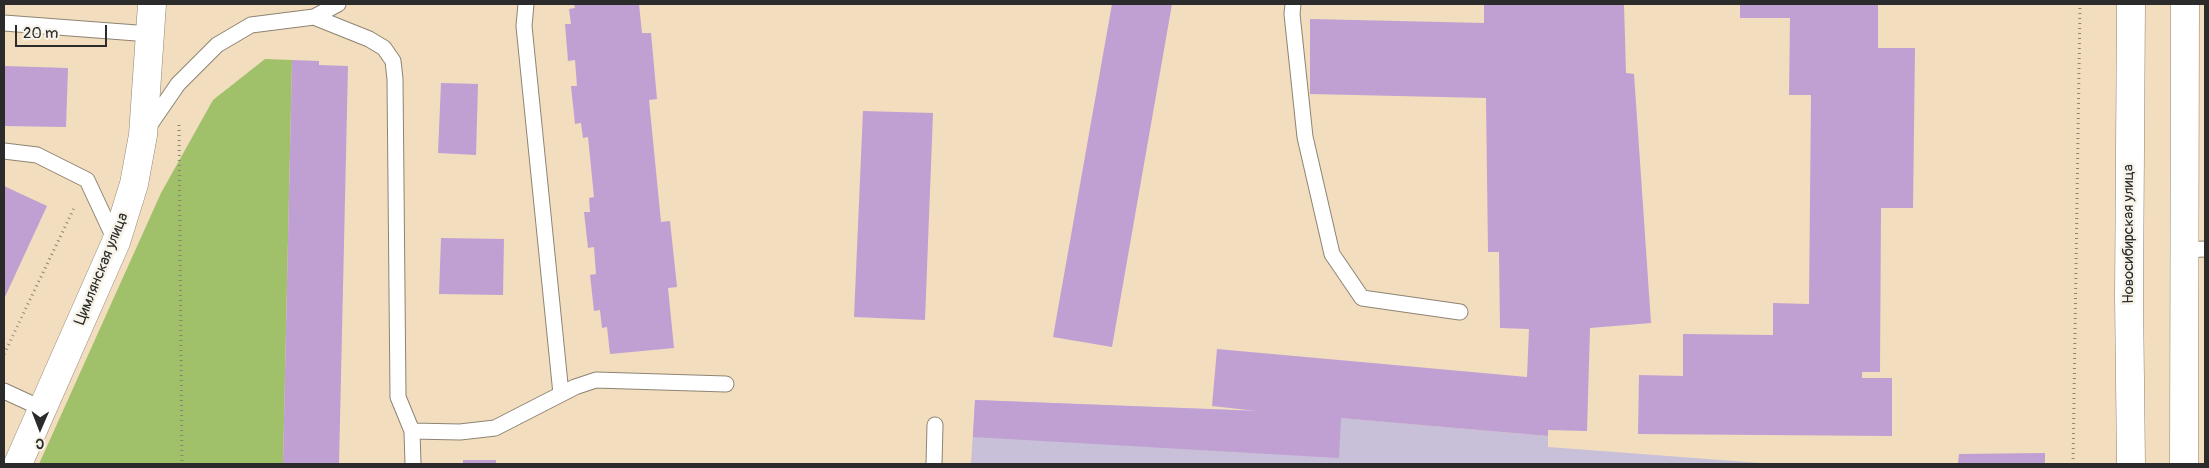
<!DOCTYPE html>
<html>
<head>
<meta charset="utf-8">
<style>
	body { margin:0 }
	#map { position:relative; width:2209px; height:468px; overflow:hidden; background:#f2ddbe; font-family:Pangolin,sans-serif }
	canvas { display:block }
	.frame { position:absolute; inset:0; border:5px solid #2b2b2b; pointer-events:none }
	.north { position:absolute; left:15px; top:403px; width:50px; height:50px; -webkit-text-stroke:4px #f7f3e8; paint-order:stroke; rotate:181deg; font-size:14px; font-weight:700; line-height:20px; text-align:center; color:#2b2b2b }
	.north::after { content:''; display:block; margin:auto; width:18px; height:22px; background:#2b2b2b; clip-path:polygon(50% 0,100% 100%,50% 72%,0 100%) }
	.scale { position:absolute; left:15px; top:25px; width:92px; height:22px; box-sizing:border-box; border:2px solid #2b2b2b; border-top:0; padding-left:6px; font-size:15px; line-height:18px; white-space:nowrap; color:#2b2b2b; -webkit-text-stroke:4px #f7f3e8; paint-order:stroke }
</style>
</head>
<body>
<div id="map">
<canvas width="2209" height="468"></canvas>
<div class="frame"></div>
<div class="north">С</div>
<div class="scale">20 m</div>
</div>
<script>
const c = document.querySelector('canvas').getContext('2d');
c.lineJoin = 'round';
function paint(path, color) {
  c.fillStyle = color;
  c.fill(path, 'evenodd');
}
function toPath(rows) {
  const path = new Path2D();
  for (const r of rows) {
    path.moveTo(r[0], r[1]);
    for (let i = 2; i < r.length; i += 2) path.lineTo(r[i], r[i + 1]);
  }
  return path;
}
function trace(path, color, width, dash) {
  c.strokeStyle = color;
  c.lineWidth = width;
  c.lineCap = dash ? 'butt' : 'round';
  c.setLineDash(dash || []);
  c.stroke(path);
}
function label(font, color, halo, rows, align = 'center') {
  c.font = font + ' Pangolin,sans-serif';
  c.lineWidth = 5;
  c.setLineDash([]);
  c.textBaseline = 'middle';
  c.strokeStyle = halo;
  c.fillStyle = color;
  for (const [text, x, y, turn = 0] of rows) {
    c.save();
    c.translate(x, y);
    c.rotate((+turn || 0) * Math.PI / 180);
    c.textAlign = isNaN(turn) ? turn : align;
    if (halo) c.strokeText(text, 0, 0);
    c.fillText(text, 0, 0);
    c.restore();
  }
}
paint(toPath([
	[975,400,1264,411,1548,436,1548,447,1774,464,971,464]
]), '#c8bfd8');
paint(toPath([
	[265,59,292,60,283,464,39,464,161,193,213,100]
]), '#a0c16a');
paint(toPath([
	[574,4,639,4,642,33,651,33,657,99,649,100,661,222,670,221,677,287,668,288,674,348,610,354,607,327,602,328,600,310,594,311,590,275,596,274,594,247,588,248,584,212,590,212,589,198,594,197,588,137,583,138,581,123,575,124,571,86,577,86,575,60,568,61,565,24,571,24,569,9,575,8],
	[1112,4,1172,4,1112,347,1053,337],
	[1484,4,1624,4,1626,73,1634,74,1651,323,1590,328,1587,431,1548,430,1548,436,1341,418,1339,458,973,437,975,400,1257,411,1212,406,1217,349,1527,377,1529,329,1500,328,1499,252,1488,252,1486,98,1310,94,1310,19,1484,23],
	[1740,4,1878,4,1878,48,1915,48,1913,208,1881,208,1880,372,1862,372,1862,378,1892,378,1892,436,1638,434,1639,375,1683,376,1683,334,1773,335,1773,303,1809,304,1811,95,1789,95,1790,18,1740,18],
	[292,60,319,61,319,65,348,66,339,464,283,464],
	[4,66,68,68,66,127,4,126],
	[441,83,478,84,476,155,438,153],
	[863,111,933,113,925,320,854,317],
	[4,186,47,206,4,299],
	[441,238,504,239,503,295,439,294],
	[2045,453,2045,464,1958,464,1959,454],
	[463,460,496,460,496,464,463,464]
]), '#c09fd3');
const lane = toPath([
	[526,4,524,26,561,394],
	[1293,4,1292,14,1305,137,1332,254,1362,298,1460,312],
	[314,17,338,4],
	[4,23,150,34],
	[147,129,178,84,217,45,251,25,314,17,369,39,384,48,393,61,395,79,398,397,412,431,413,464],
	[4,151,37,155,87,180,115,240],
	[2183,250,2205,249],
	[4,391,43,409],
	[412,431,460,432,495,428,575,387,596,380,726,384],
	[934,464,935,425]
]);
const street = toPath([
	[18,464,116,242,134,184,143,135,152,4]
]);
const secondary = toPath([
	[2131,464,2129,297,2131,4],
	[2184,464,2185,4]
]);
trace(lane, '#8e8474', 17);
trace(street, '#8e8474', 29);
trace(secondary, '#8e8474', 29);
trace(toPath([
	[179,125,182,464],
	[4,354,74,208],
	[2073,464,2080,4]
]), '#8e8474', 3, [1, 4]);
trace(lane, '#fff', 15);
trace(street, '#fff', 28);
trace(secondary, '#fff', 28);
label('15px', '#2b2b2b', '#f7f3e8', [
	["Новосибирская улица",2129,234,-90],
	["Цимлянская улица",102,269,-68]
]);
</script>
</body>
</html>
